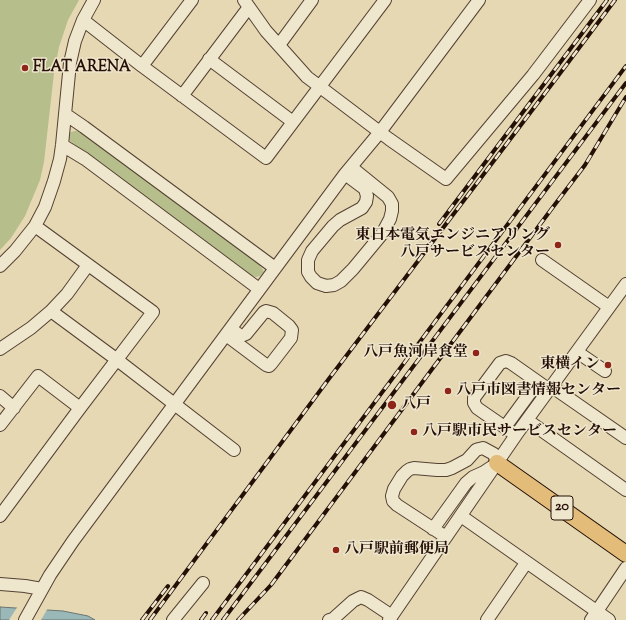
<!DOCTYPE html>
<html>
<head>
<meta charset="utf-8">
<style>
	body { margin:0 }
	canvas { display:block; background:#e6d8b3 }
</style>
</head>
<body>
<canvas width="626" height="620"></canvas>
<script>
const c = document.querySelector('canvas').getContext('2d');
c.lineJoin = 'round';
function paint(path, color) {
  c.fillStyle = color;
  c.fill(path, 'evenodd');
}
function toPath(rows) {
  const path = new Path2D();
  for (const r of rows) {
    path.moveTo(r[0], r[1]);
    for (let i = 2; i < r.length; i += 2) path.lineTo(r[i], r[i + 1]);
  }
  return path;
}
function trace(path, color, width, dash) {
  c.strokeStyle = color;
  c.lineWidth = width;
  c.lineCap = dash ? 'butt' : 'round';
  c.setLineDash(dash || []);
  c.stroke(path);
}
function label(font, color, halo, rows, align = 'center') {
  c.font = font + ' "Sorts Mill Goudy","Noto Serif JP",serif';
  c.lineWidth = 3;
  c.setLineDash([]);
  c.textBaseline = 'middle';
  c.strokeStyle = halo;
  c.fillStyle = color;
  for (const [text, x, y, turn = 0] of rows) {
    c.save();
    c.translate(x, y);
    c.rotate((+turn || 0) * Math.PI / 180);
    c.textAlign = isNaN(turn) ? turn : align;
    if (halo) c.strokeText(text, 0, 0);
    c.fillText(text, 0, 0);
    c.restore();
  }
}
paint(toPath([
	[0,0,79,0,68,20,59,47,54,73,44,162,40,180,25,216,11,238,0,250],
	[75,131,80,131,255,260,262,268,264,272,260,276,256,277,245,273,70,141,68,138,68,134,71,132]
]), '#b6be8c');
const water = toPath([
	[0,607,63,611,88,616,95,620,0,620,0,607]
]);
paint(water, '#9ab8b7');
trace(water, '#6b7571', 1);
paint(toPath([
	[18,606,48,608,41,620,9,620]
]), '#e6d8b3');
const minor = toPath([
	[244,0,266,31,307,77,389,139,446,179,533,75,590,0],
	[83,20,142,66,192,0],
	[279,45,312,0],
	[209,59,293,122],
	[142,66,266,158,385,0],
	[182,96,249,7],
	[65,114,84,127,275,268],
	[62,145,85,159,259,289],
	[345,174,365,189,367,196,366,202,362,208,340,220,333,226,312,251,308,260,308,272,311,277,317,283,326,286,334,285,341,281,353,269,382,234,390,219,392,211,392,204,388,197,351,167],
	[542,260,609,307],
	[0,266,15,251,35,226,45,207,54,181,60,159,62,145,70,63,75,41,83,20,94,0],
	[51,311,116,359,234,450],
	[226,335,266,365,269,366,271,364,291,338,292,330,289,326,273,313,266,311,264,312,246,334,241,336,231,329],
	[0,349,31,328,51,311,67,294,88,265],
	[580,354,605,371],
	[551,386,626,438],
	[0,396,14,408],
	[527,420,626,490],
	[0,425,38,376,80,408],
	[505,427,538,382],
	[516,435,477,408,474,403,474,398,500,363,506,361,511,363,548,389],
	[0,516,80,408,153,312,35,226],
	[461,516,609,620],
	[433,529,466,483,473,477,484,472,493,466],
	[446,537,397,505,393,501,392,496,394,489,402,476,407,471,410,469,414,468,437,470,446,470,452,468,467,460,476,450,479,449,483,448,494,454,497,463],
	[0,584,25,586,42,589],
	[25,620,50,575,73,541,345,174,380,132,479,0],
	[173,620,203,583],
	[329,620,333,619,353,601,361,597,368,600,392,616],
	[389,620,516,435,626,284],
	[487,620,526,563],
	[591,620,626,568]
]);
const major = toPath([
	[497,463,626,554]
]);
trace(minor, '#544232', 14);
trace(major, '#241007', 18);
trace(minor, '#efe6ce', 12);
trace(major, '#e3bc7a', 16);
const rail = toPath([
	[439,224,607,0],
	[142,620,168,586],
	[150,620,328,380,561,72,615,0],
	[201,620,206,613],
	[212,620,626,66],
	[223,620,626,83],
	[238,620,271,585,553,207,585,165,626,97]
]);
trace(rail, '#241007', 4);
trace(rail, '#efe6ce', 2.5, [8]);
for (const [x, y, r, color] of [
	[25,68,4,"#8f2418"],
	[558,245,4,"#8f2418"],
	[476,353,4,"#8f2418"],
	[608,365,4,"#8f2418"],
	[448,391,4,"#8f2418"],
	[392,405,5,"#8f2418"],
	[414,432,4,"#8f2418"],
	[336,550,4,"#8f2418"]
]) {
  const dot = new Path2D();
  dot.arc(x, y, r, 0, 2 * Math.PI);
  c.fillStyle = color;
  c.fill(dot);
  trace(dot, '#efe6ce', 1.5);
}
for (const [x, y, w] of [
	[562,508,22]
]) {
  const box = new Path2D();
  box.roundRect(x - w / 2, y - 12, w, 24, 3);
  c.fillStyle = '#efe6ce';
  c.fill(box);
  trace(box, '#241007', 1);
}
label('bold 14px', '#241007', null, [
	["20",562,508]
]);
label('bold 15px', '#241007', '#efe6ce', [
	["FLAT ARENA",33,68],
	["東日本電気エンジニアリング",550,236,"right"],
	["八戸サービスセンター",550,253,"right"],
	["八戸魚河岸食堂",468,353,"right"],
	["東横イン",600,365,"right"],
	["八戸市図書情報センター",456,391],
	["八戸",401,405],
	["八戸駅市民サービスセンター",422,432],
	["八戸駅前郵便局",344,550]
], 'left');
</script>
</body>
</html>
